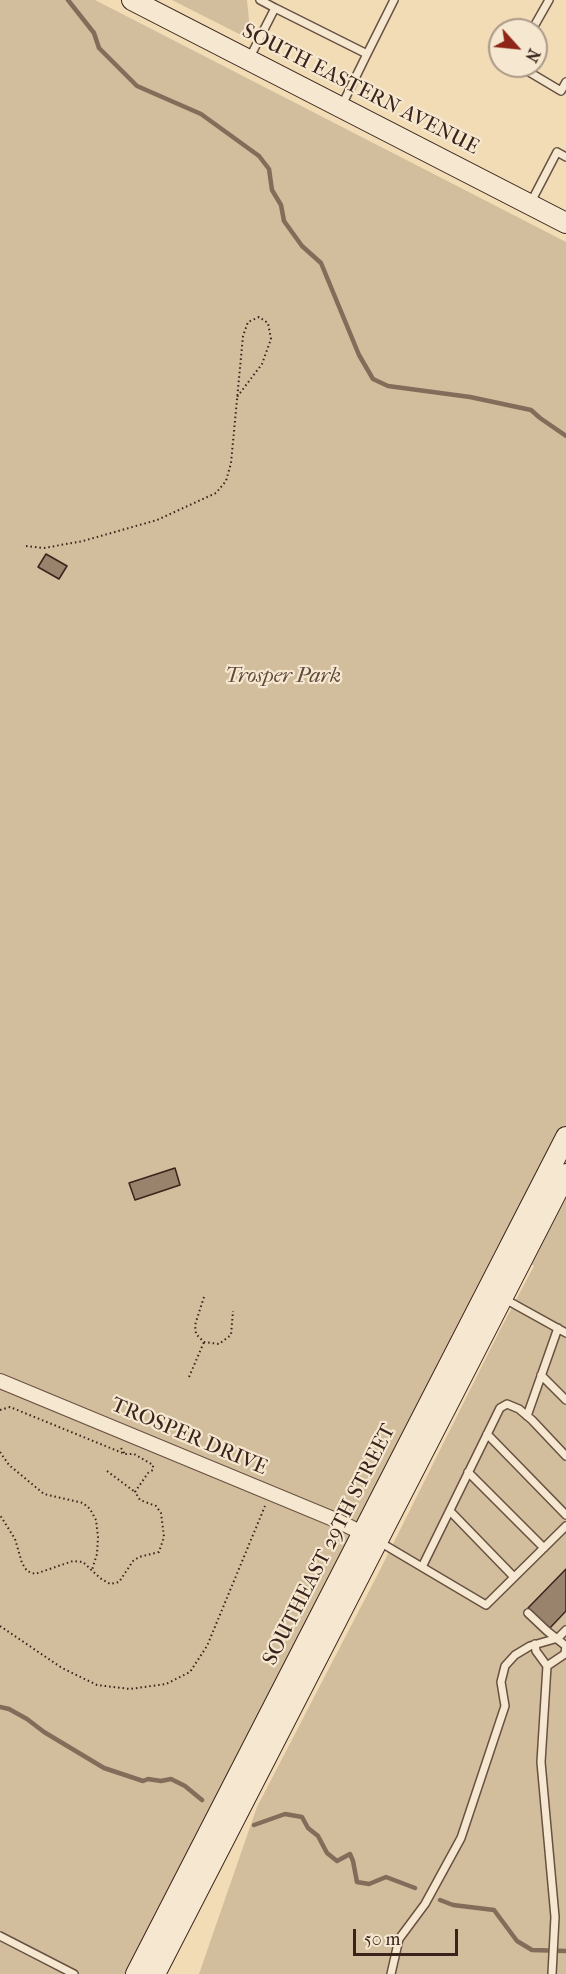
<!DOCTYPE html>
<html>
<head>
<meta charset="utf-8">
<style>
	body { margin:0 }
	#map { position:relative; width:566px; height:1974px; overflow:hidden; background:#f1dcb6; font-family:"IM FELL French Canon",serif }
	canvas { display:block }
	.north { position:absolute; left:488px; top:18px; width:60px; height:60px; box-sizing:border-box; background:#f6e8d0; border:2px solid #ab9988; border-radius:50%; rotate:117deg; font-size:16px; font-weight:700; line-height:24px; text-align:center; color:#3a231c }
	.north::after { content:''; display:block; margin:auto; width:21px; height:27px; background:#8f2418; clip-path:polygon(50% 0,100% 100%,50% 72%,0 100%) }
	.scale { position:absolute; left:353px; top:1929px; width:105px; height:27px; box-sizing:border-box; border:3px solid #3a231c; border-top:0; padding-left:8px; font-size:18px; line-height:21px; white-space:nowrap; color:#3a231c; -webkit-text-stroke:4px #f6e8d0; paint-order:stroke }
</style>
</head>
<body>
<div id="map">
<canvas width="566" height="1974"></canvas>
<div class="north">N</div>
<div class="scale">50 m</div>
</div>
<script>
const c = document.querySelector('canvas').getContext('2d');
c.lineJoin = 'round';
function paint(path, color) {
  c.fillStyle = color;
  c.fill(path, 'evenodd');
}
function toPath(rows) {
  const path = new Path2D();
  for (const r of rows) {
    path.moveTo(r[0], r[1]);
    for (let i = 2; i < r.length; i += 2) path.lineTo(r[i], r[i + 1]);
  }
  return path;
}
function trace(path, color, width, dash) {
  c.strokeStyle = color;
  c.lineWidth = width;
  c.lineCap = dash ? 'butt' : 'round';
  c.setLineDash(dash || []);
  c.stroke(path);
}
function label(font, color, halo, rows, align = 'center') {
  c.font = font + ' "IM FELL French Canon",serif';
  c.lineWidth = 4.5;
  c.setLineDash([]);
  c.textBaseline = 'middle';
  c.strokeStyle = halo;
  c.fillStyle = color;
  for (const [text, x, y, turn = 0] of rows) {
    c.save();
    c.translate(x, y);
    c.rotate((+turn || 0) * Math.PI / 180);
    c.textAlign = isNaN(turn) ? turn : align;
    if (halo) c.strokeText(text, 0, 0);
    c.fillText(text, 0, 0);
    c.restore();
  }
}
paint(toPath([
	[0,0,95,0,566,242,566,1974,199,1974,257,1807,379,1572,501,1328,534,1266,500,1241,125,1974,0,1974],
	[172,0,247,0,251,40]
]), '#d2bd9c');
trace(toPath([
	[68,0,94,33,99,48,137,86,201,114,259,156,269,169,272,190,281,205,284,221,302,246,321,263,359,355,373,379,388,386,470,397,531,410,540,418,566,436],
	[0,1707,9,1709,27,1719,44,1732,104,1768,143,1781,148,1779,161,1781,171,1779,185,1786,202,1800],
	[254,1825,285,1814,302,1817,308,1828,318,1836,327,1853,337,1861,350,1854,353,1861,357,1882,369,1884,386,1877,415,1888],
	[440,1900,453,1905,494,1910,517,1941,532,1950,566,1951]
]), '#836c59', 4.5);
const building = toPath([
	[46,554,67,566,59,579,38,567,46,554],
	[175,1168,180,1185,135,1200,129,1183,175,1168],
	[566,1569,566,1611,549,1629,528,1608,566,1569]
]);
paint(building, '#99836c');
trace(building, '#3a231c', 1.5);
const lane = toPath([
	[260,0,275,8],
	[532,30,549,0],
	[367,54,394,0],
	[250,57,275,8,367,54,342,105],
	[519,66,561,91,566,82],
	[531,202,557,152,566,157],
	[503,1298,566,1333],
	[541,1375,566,1400],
	[527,1416,558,1328],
	[487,1434,566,1515],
	[468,1472,544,1548],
	[450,1511,514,1577],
	[378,1541,486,1605,566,1526],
	[422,1567,500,1408,507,1404,519,1409,532,1420,566,1456],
	[528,1613,547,1631,566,1646],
	[535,1644,536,1651,547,1666,541,1762,555,1917,552,1974],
	[547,1666,565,1654,566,1645],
	[0,1936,74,1974],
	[391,1974,399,1939,425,1904,461,1838,505,1706,501,1682,505,1666,515,1655,530,1646,558,1638,566,1630]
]);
const street = toPath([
	[0,1381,338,1521,362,1533]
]);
const secondary = toPath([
	[132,0,566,223],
	[136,1974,566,1137],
	[155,1974,566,1174]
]);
trace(lane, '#685142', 10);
trace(street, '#685142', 16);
trace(secondary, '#3a231c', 22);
trace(toPath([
	[26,546,44,548,83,541,157,520,216,493,226,481,231,463,243,336,248,322,259,317,268,323,271,339,262,364,237,397],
	[204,1297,195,1325,196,1334,204,1342,219,1344,231,1335,233,1311],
	[189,1377,204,1342],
	[0,1410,10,1407,125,1454,134,1454,153,1465,153,1470,148,1473,135,1492,140,1500,156,1506,161,1513,164,1537,159,1552,139,1557,133,1561,119,1582,110,1584,100,1578,83,1562,73,1561,35,1574,27,1571,22,1563,15,1539,0,1515],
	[121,1448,125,1454],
	[0,1452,9,1465,44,1494,83,1503,90,1509,96,1520,98,1537,97,1554,92,1570],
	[107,1471,135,1492],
	[0,1626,62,1668,97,1685,130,1689,166,1684,190,1672,207,1646,265,1506]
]), '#3a231c', 2, [1.5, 3]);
trace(lane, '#f6e8d0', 7);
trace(street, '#f6e8d0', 14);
trace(secondary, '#f6e8d0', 20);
label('21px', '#3a231c', '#f6e8d0', [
	["SOUTH EASTERN AVENUE",360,90,27],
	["TROSPER DRIVE",189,1437,23],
	["SOUTHEAST 29TH STREET",330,1545,-63]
]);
label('italic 21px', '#604a3c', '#f6e8d0', [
	["Trosper Park",283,677]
]);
</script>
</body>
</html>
